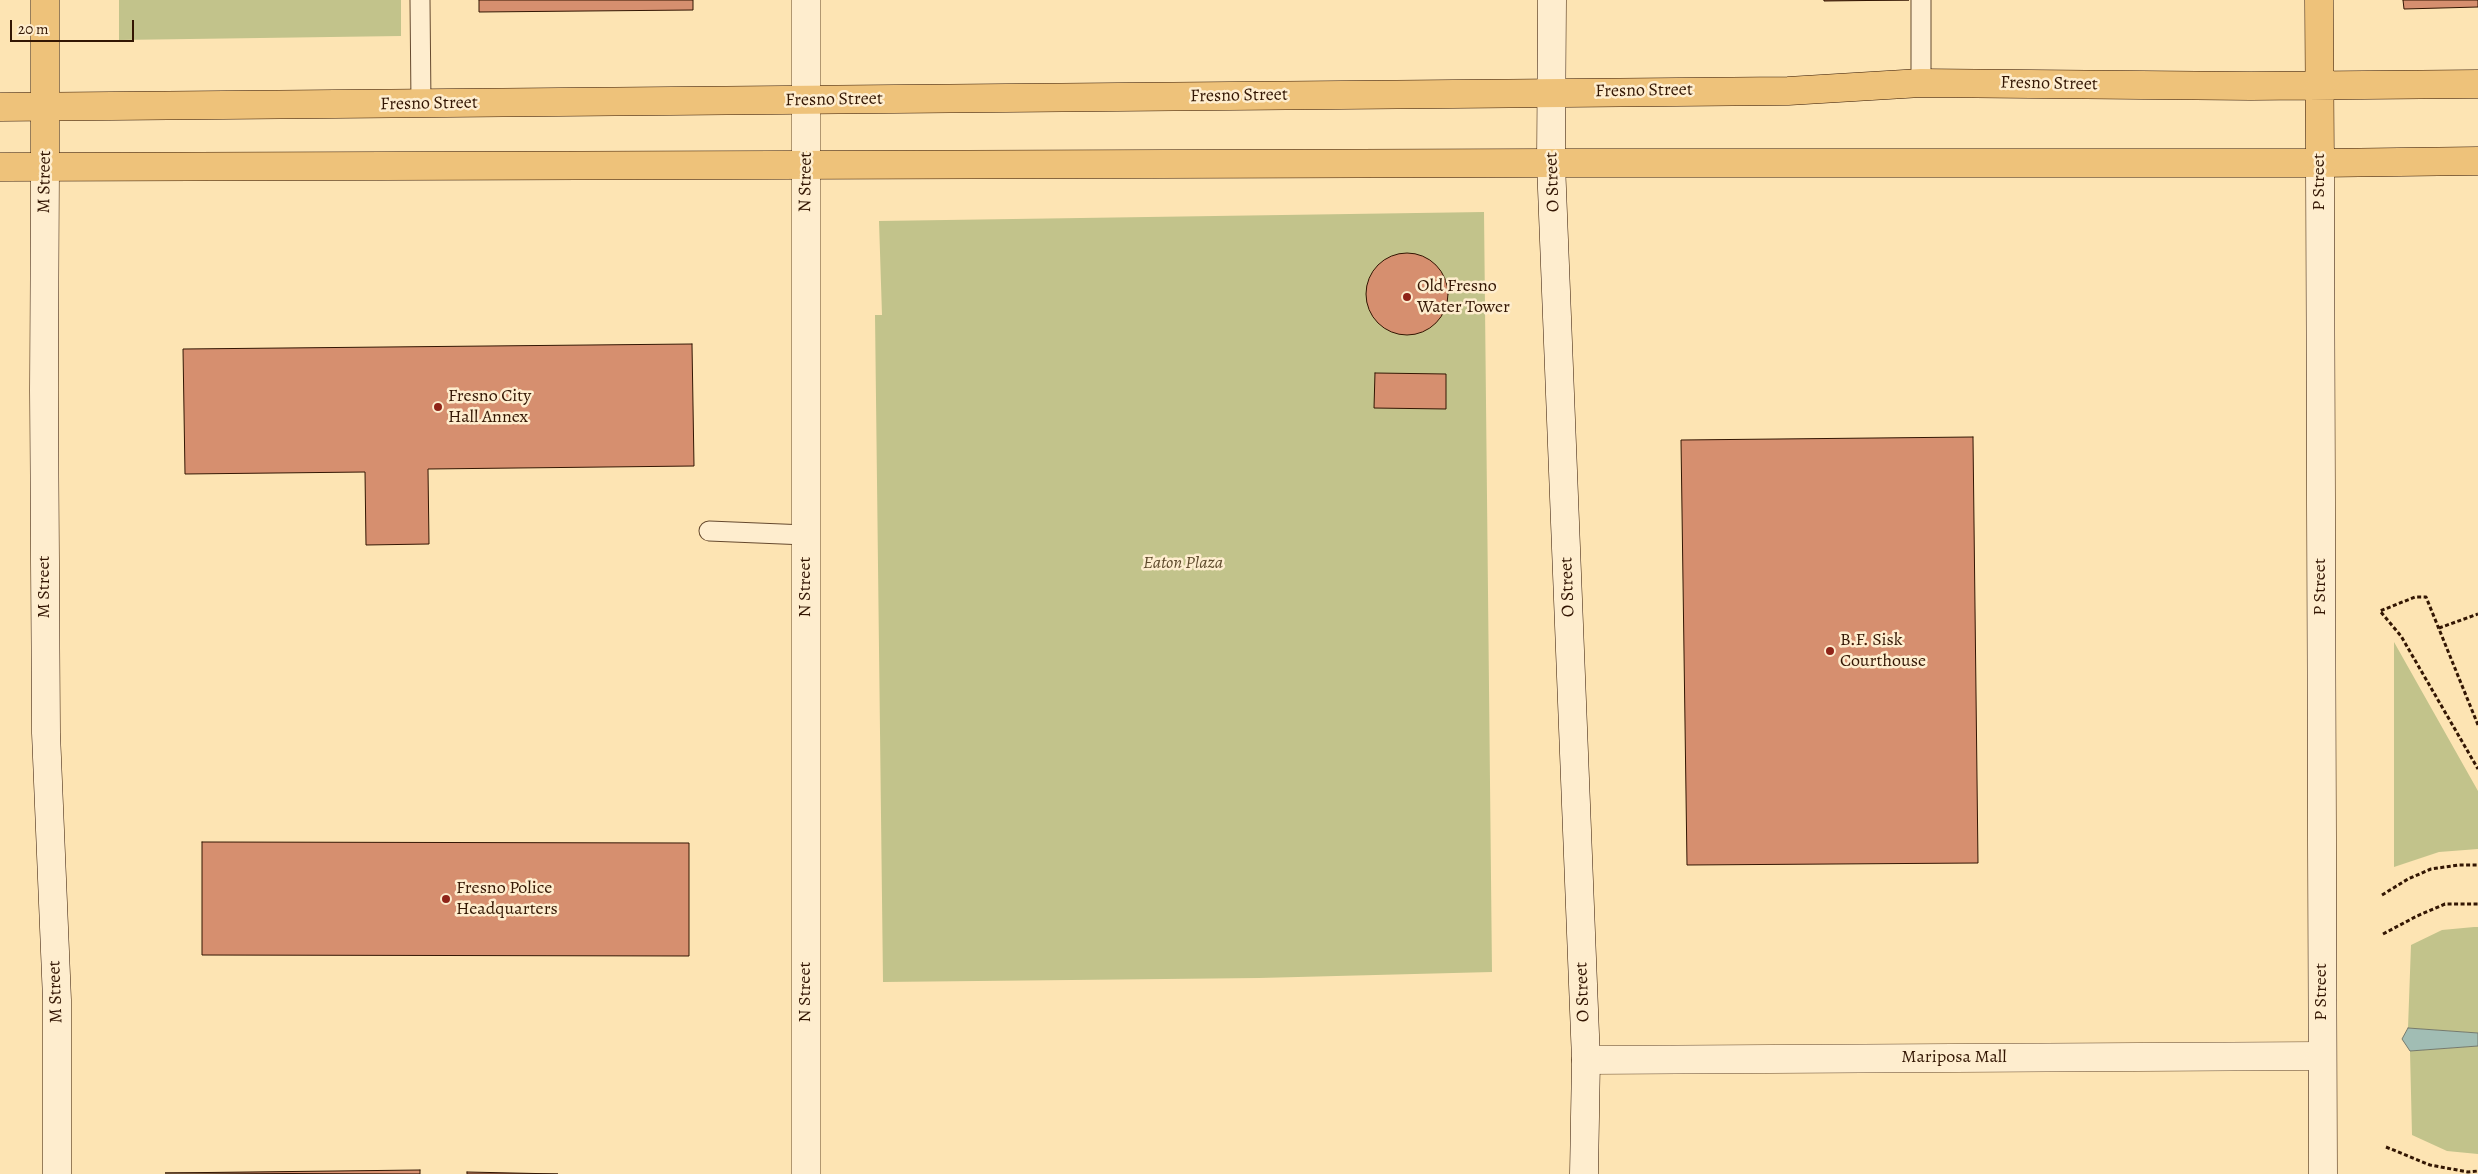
<!DOCTYPE html>
<html>
<head>
<meta charset="utf-8">
<style>
	body { margin:0 }
	#map { position:relative; width:2478px; height:1174px; overflow:hidden; background:#fde4b3; font-family:Alegreya,serif }
	canvas { display:block }
	.scale { position:absolute; left:10px; top:20px; width:124px; height:22px; box-sizing:border-box; border:2px solid #331603; border-top:0; padding-left:6px; font-size:15px; line-height:18px; white-space:nowrap; color:#331603; -webkit-text-stroke:4px #feedce; paint-order:stroke }
</style>
</head>
<body>
<div id="map">
<canvas width="2478" height="1174"></canvas>
<div class="scale">20 m</div>
</div>
<script>
const c = document.querySelector('canvas').getContext('2d');
c.lineJoin = 'round';
function paint(path, color) {
  c.fillStyle = color;
  c.fill(path, 'evenodd');
}
function toPath(rows) {
  const path = new Path2D();
  for (const r of rows) {
    if (r.length === 3) {
      path.moveTo(r[0] + r[2], r[1]);
      path.arc(r[0], r[1], r[2], 0, 2 * Math.PI);
      continue;
    }
    path.moveTo(r[0], r[1]);
    for (let i = 2; i < r.length; i += 2) path.lineTo(r[i], r[i + 1]);
  }
  return path;
}
function trace(path, color, width, dash) {
  c.strokeStyle = color;
  c.lineWidth = width;
  c.lineCap = dash ? 'butt' : 'round';
  c.setLineDash(dash || []);
  c.stroke(path);
}
function label(font, color, halo, rows, align = 'center') {
  c.font = font + ' Alegreya,serif';
  c.lineWidth = 5;
  c.setLineDash([]);
  c.textBaseline = 'middle';
  c.strokeStyle = halo;
  c.fillStyle = color;
  for (const [text, x, y, turn = 0] of rows) {
    c.save();
    c.translate(x, y);
    c.rotate((+turn || 0) * Math.PI / 180);
    c.textAlign = isNaN(turn) ? turn : align;
    if (halo) c.strokeText(text, 0, 0);
    c.fillText(text, 0, 0);
    c.restore();
  }
}
paint(toPath([
	[119,0,401,0,401,36,119,40],
	[1484,212,1492,972,1259,978,883,982,875,315,882,315,879,221],
	[2394,642,2478,791,2478,849,2439,852,2394,867],
	[2474,927,2478,927,2478,1033,2408,1028,2411,945,2442,930],
	[2478,1046,2478,1154,2447,1151,2412,1135,2410,1051]
]), '#c2c38b');
const water = toPath([
	[2408,1028,2478,1033,2478,1046,2410,1051,2402,1039,2408,1028]
]);
paint(water, '#a1bdb4');
trace(water, '#757a6d', 1);
const building = toPath([
	[479,0,693,0,693,10,479,12,479,0],
	[1824,0,1909,0,1824,1,1824,0],
	[2403,0,2478,0,2478,7,2404,9,2403,0],
	[1407,294,41],
	[692,344,694,466,428,469,429,544,366,545,365,472,185,474,183,349,692,344],
	[1375,373,1446,374,1446,409,1374,408,1375,373],
	[1973,437,1978,863,1687,865,1681,440,1973,437],
	[202,842,689,843,689,956,202,955,202,842],
	[420,1170,420,1174,165,1173,420,1170],
	[467,1172,558,1174,467,1174,467,1172]
]);
paint(building, '#d68f6f');
trace(building, '#331603', 1);
const service = toPath([
	[420,0,421,104],
	[1921,83,1921,0],
	[709,531,806,535]
]);
const minor = toPath([
	[1586,1060,2322,1056]
]);
const tertiary = toPath([
	[806,0,806,1174]
]);
const secondary = toPath([
	[1552,0,1551,163,1583,984,1586,1060,1584,1174],
	[2320,163,2323,1174],
	[45,167,44,390,46,733,57,1000,57,1174]
]);
const primary = toPath([
	[45,0,45,167],
	[2319,0,2320,163],
	[0,107,1788,91,1921,83,2251,86,2478,84],
	[0,167,1551,163,2320,163,2478,161]
]);
trace(service, '#664a2f', 21);
trace(minor, '#664a2f', 29);
trace(tertiary, '#664a2f', 29);
trace(secondary, '#331603', 29);
trace(primary, '#331603', 29);
trace(toPath([
	[2439,628,2478,614],
	[2478,725,2426,597,2415,597,2380,611,2401,636,2478,769],
	[2382,895,2408,879,2431,869,2459,865,2478,865],
	[2383,934,2417,916,2445,904,2478,904],
	[2386,1147,2430,1165,2468,1172,2478,1171]
]), '#331603', 3, [4, 2.5]);
trace(service, '#feedce', 19);
trace(minor, '#feedce', 28);
trace(tertiary, '#feedce', 28);
trace(secondary, '#feedce', 28);
trace(primary, '#eec27a', 28);
for (const [x, y, r, color] of [
	[1407,297,5,"#8f2418"],
	[438,407,5,"#8f2418"],
	[1830,651,5,"#8f2418"],
	[446,899,5,"#8f2418"]
]) {
  const dot = new Path2D();
  dot.arc(x, y, r, 0, 2 * Math.PI);
  c.fillStyle = color;
  c.fill(dot);
  trace(dot, '#feedce', 2);
}
label('18px', '#331603', '#feedce', [
	["Fresno Street",2049,84,1],
	["Fresno Street",1644,91,-1],
	["Fresno Street",1239,96,-1],
	["Fresno Street",834,100,-1],
	["Fresno Street",429,104,-1],
	["M Street",45,182,-89],
	["N Street",806,182,-89],
	["O Street",1553,182,-92],
	["P Street",2320,182,-90],
	["M Street",45,587,-90],
	["N Street",806,587,-90],
	["O Street",1568,587,-92],
	["P Street",2321,587,-90],
	["M Street",56,992,-92],
	["N Street",806,992,-90],
	["O Street",1583,992,-92],
	["P Street",2322,992,-90],
	["Mariposa Mall",1954,1058]
]);
label('18px', '#331603', '#feedce', [
	["Old Fresno",1417,287],
	["Water Tower",1417,308],
	["Fresno City",448,397],
	["Hall Annex",448,418],
	["B.F. Sisk",1840,641],
	["Courthouse",1840,662],
	["Fresno Police",456,889],
	["Headquarters",456,910]
], 'left');
label('italic 18px', '#5e4a2c', '#feedce', [
	["Eaton Plaza",1183,564]
]);
</script>
</body>
</html>
